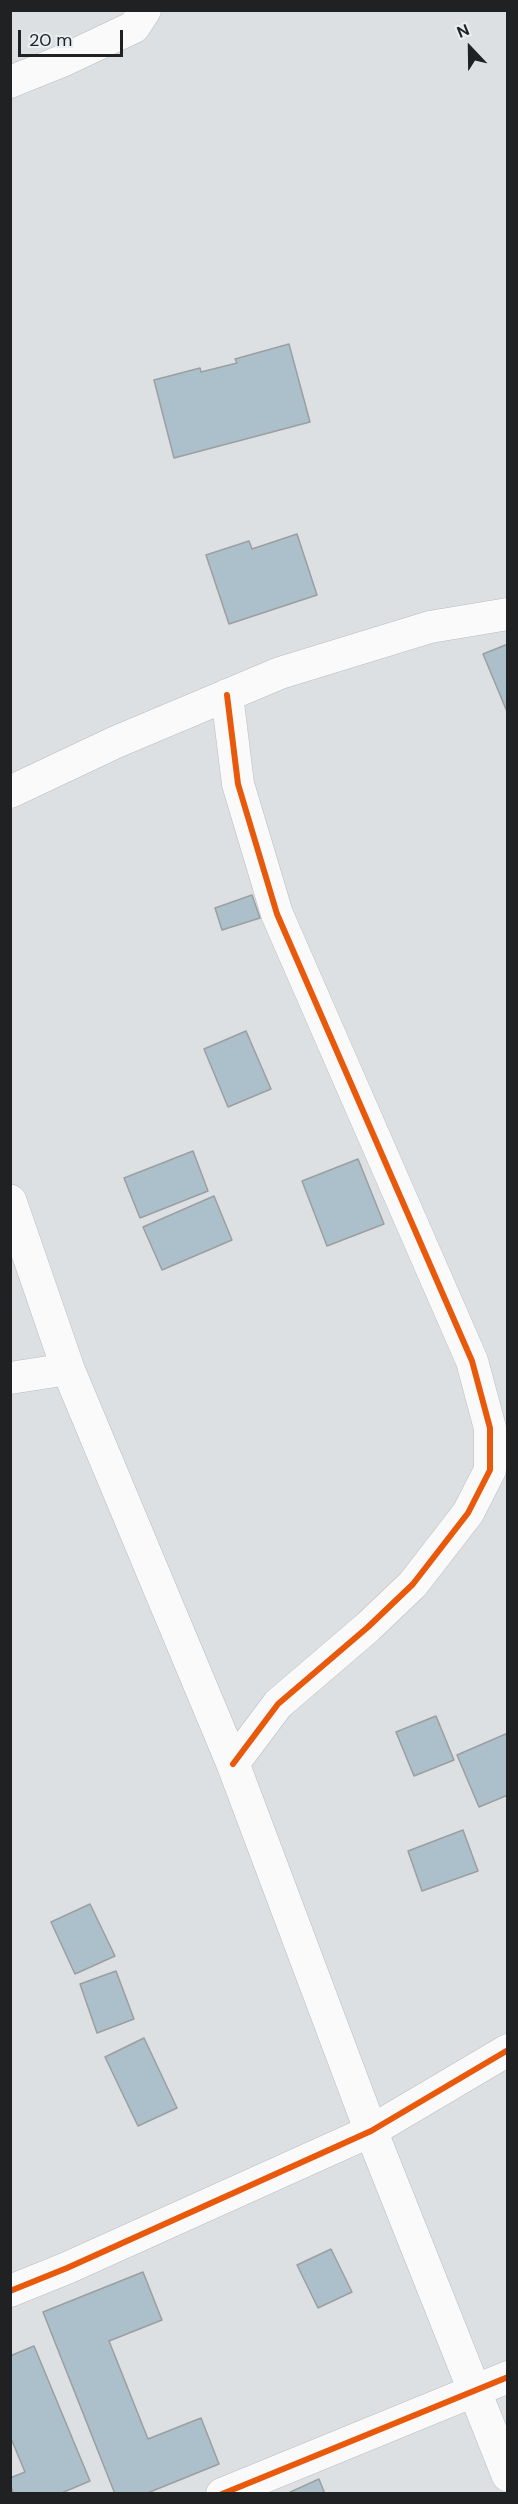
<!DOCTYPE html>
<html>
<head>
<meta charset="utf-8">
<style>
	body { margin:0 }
	#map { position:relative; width:518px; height:2504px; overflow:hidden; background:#dde0e2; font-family:"DM Sans",sans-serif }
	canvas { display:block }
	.frame { position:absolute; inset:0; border:12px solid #1f2122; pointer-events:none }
	.north { position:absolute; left:440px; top:18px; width:60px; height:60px; -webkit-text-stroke:4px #e8eef2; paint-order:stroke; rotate:338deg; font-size:16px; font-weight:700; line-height:24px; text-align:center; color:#1f2122 }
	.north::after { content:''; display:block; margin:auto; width:21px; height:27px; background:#1f2122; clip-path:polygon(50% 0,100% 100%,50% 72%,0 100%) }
	.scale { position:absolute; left:18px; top:30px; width:105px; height:27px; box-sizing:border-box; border:3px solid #1f2122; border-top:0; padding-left:8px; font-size:18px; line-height:21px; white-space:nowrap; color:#1f2122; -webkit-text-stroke:4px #e8eef2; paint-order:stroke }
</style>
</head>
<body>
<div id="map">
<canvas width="518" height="2504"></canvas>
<div class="frame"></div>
<div class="north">N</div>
<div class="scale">20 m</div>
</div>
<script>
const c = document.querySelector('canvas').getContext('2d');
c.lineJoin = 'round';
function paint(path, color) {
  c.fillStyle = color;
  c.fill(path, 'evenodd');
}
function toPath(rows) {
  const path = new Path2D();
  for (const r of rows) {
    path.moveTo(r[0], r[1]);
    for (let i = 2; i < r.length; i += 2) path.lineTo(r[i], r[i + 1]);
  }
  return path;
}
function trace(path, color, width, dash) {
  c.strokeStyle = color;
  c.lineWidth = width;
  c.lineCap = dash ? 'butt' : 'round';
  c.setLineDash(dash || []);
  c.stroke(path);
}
const building = toPath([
	[289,344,310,422,174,458,154,380,200,368,201,372,237,363,235,359,289,344],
	[297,534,317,595,229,624,206,555,249,541,252,549,297,534],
	[508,644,508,714,483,654,508,644],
	[252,895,260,918,222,930,215,908,252,895],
	[246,1031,271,1089,228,1107,204,1049,246,1031],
	[193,1151,208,1191,140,1218,124,1178,193,1151],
	[358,1159,384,1224,327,1246,302,1181,358,1159],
	[214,1196,232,1240,162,1270,143,1227,214,1196],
	[436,1716,454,1760,414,1776,396,1732,436,1716],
	[508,1733,508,1795,479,1807,457,1755,508,1733],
	[463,1830,478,1871,422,1891,408,1851,463,1830],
	[90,1904,115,1956,75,1974,51,1922,90,1904],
	[116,1971,134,2019,97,2033,80,1984,116,1971],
	[144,2038,177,2108,138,2126,105,2057,144,2038],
	[331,2249,352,2292,318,2308,297,2265,331,2249],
	[143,2272,162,2320,109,2341,148,2439,201,2418,219,2464,145,2494,115,2494,43,2312,143,2272],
	[34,2346,90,2481,59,2494,14,2494,10,2485,10,2478,25,2472,10,2436,10,2356,34,2346],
	[319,2479,325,2494,286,2494,319,2479]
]);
paint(building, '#abc0ca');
trace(building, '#9c9e9f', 1.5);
const street = toPath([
	[10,82,62,61,134,27,145,10],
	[227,695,238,784,277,914,472,1361,490,1428,490,1470,468,1513,413,1584,368,1627,278,1704,233,1764],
	[10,792,116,742,280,673,430,627,508,614],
	[10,1378,68,1369],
	[10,2291,67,2268,371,2131,508,2050],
	[222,2494,508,2377]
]);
const secondary = toPath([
	[10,1201,68,1369,233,1764,371,2131,508,2475]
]);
trace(street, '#babcbe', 33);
trace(secondary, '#babcbe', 34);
trace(street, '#fafafb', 32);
trace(secondary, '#fafafb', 33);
trace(toPath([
	[227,695,238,784,277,914,472,1361,490,1428,490,1470,468,1513,413,1584,368,1627,278,1704,233,1764],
	[10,2291,67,2268,371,2131,508,2050],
	[222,2494,508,2377]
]), '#e8590c', 6);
</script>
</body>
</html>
